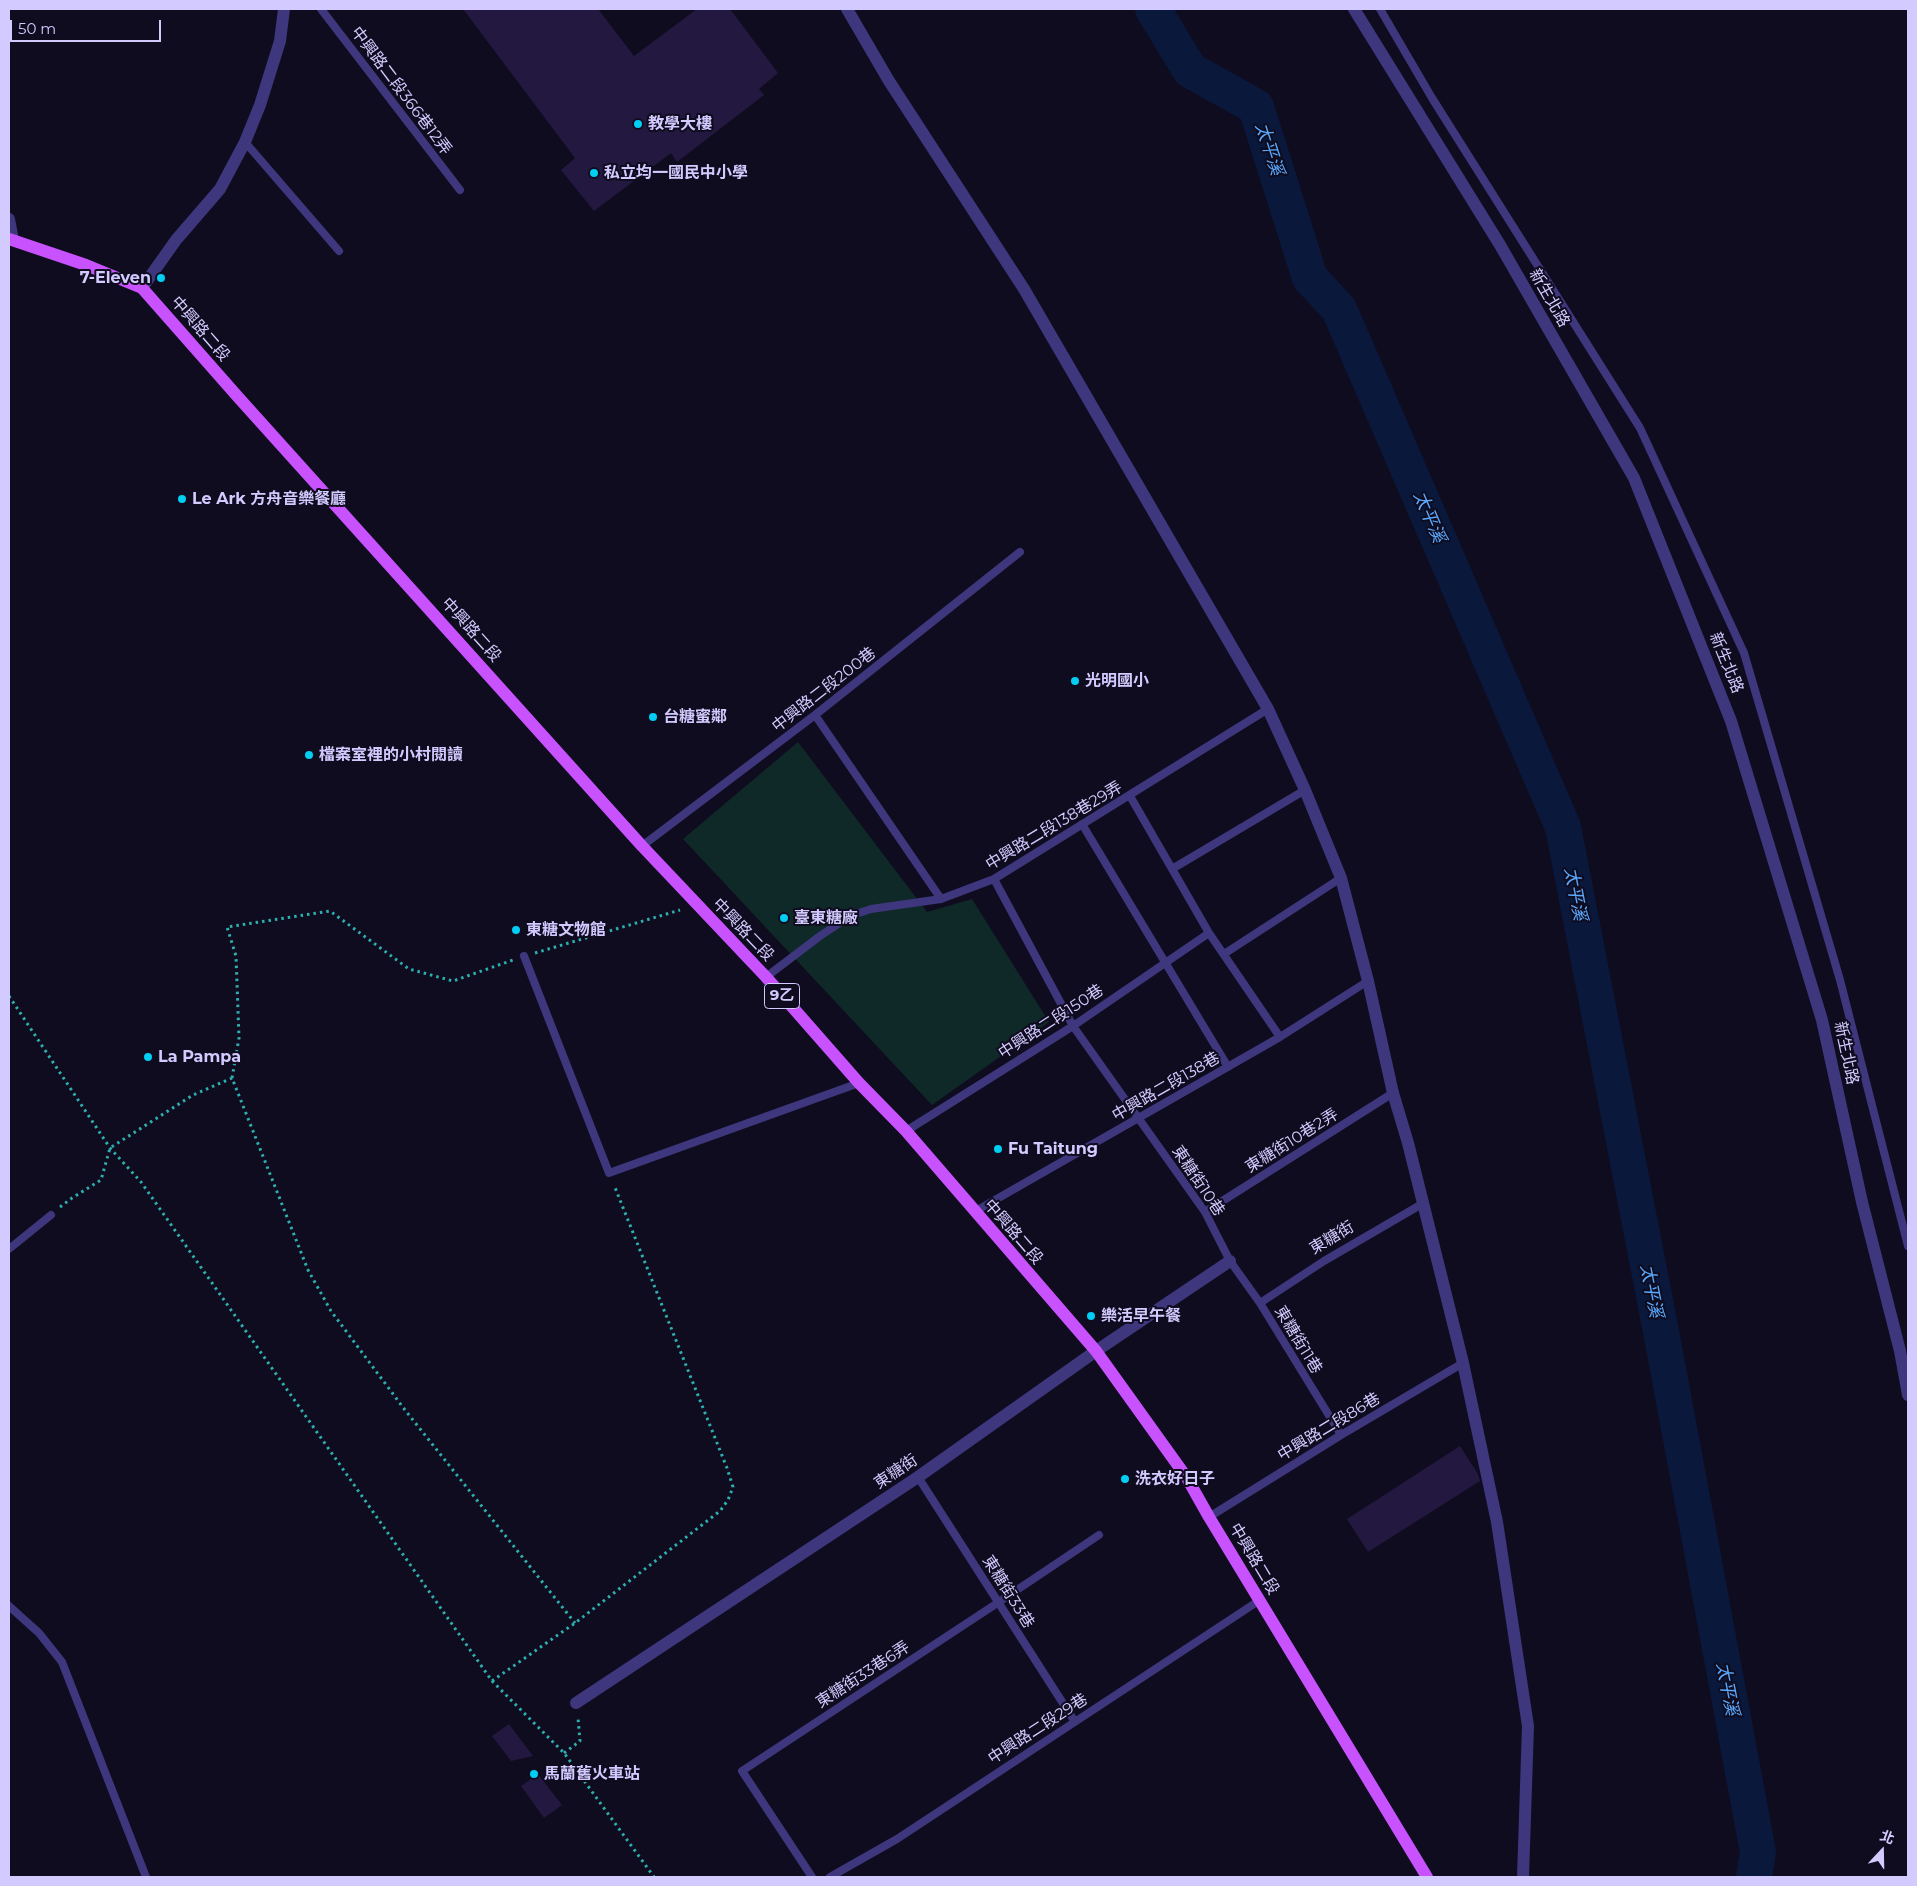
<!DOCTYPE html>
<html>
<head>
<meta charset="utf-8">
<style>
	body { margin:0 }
	#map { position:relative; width:1917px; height:1886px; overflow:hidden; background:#100c1f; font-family:Montserrat,"Noto Sans TC",sans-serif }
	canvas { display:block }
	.frame { position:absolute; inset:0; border:10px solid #d3caff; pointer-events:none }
	.north { position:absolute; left:1857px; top:1826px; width:50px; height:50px; -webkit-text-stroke:4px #100c1f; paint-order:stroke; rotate:21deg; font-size:14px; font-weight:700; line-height:20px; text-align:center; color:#d3caff }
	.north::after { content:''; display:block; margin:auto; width:18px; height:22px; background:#d3caff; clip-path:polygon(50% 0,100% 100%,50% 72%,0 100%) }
	.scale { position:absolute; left:10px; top:20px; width:151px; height:22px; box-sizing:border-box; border:2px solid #d3caff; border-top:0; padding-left:6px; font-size:15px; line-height:18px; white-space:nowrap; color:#d3caff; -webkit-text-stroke:4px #100c1f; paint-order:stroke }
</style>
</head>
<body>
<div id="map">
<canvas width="1917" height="1886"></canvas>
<div class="frame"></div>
<div class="north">北</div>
<div class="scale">50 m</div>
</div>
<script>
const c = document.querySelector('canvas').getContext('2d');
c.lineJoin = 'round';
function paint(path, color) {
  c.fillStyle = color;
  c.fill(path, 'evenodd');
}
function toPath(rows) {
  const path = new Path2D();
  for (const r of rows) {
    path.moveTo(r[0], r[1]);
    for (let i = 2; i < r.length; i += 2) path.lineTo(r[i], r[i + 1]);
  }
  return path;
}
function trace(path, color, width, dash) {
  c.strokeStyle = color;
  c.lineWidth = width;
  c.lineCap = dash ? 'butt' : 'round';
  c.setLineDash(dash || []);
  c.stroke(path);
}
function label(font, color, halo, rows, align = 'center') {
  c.font = font + ' Montserrat,"Noto Sans TC",sans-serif';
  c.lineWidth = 4;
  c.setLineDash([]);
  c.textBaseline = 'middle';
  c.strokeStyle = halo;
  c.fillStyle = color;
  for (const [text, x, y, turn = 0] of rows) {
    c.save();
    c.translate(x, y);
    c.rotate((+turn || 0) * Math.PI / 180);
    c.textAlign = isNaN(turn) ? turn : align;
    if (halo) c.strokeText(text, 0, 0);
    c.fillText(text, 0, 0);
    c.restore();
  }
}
paint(toPath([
	[798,742,927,912,972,899,1049,1022,932,1105,683,839]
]), '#0f2828');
trace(toPath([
	[1153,9,1190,70,1256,107,1310,278,1339,309,1563,827,1663,1342,1758,1852,1754,1877]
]), '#09183b', 36);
paint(toPath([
	[463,9,598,9,634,56,697,9,730,9,778,73,759,89,764,95,677,162,671,153,594,211,561,170,575,158],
	[1460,1446,1478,1474,1480,1481,1368,1552,1347,1519],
	[509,1724,533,1756,511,1761,492,1736],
	[538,1774,562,1805,544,1818,521,1786]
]), '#23183f');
trace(toPath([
	[535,953,680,910],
	[9,996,110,1148,141,1182,492,1681,564,1753,654,1877],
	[232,1078,239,1038,236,956,227,927,330,911,409,969,453,981,513,960],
	[60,1207,72,1198,101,1180,110,1148,193,1095,232,1078,308,1270,331,1311,405,1410,575,1623],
	[492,1681,575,1623,720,1511,728,1500,733,1487,727,1468,614,1185],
	[564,1753,580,1741,578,1718]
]), '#2eafaf', 3, [2.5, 4]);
trace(toPath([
	[321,9,460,190],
	[1380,9,1432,98,1640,428,1744,653,1840,980,1908,1246],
	[245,142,339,251],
	[815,715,941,899],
	[1130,796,1209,933,1280,1037],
	[1082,824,1228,1067],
	[642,846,815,715,1020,552],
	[1172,869,1305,790],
	[994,879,1073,1026,1205,1212,1230,1261,1260,1303,1341,1435],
	[1224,954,1341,878],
	[524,956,609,1173,859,1083],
	[766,977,820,936,850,916,871,909,941,899,994,879,1268,709],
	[906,1131,1073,1026,1209,933],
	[974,1212,1280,1037,1368,981],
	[1205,1212,1393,1093],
	[9,1249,51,1215],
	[1260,1303,1324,1261,1422,1204],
	[918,1477,1075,1722],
	[1209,1517,1341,1435,1463,1363],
	[9,1606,39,1633,62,1662,146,1877],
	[812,1877,742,1771,999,1602,1099,1535],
	[830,1877,897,1839,1260,1600]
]), '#3e377d', 8);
trace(toPath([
	[9,219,13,240],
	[142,288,176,240,220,189,245,142,260,105,280,41,284,9],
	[576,1703,918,1477,1096,1351,1230,1261]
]), '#3e377d', 12);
trace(toPath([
	[847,9,889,81,1024,289,1268,709,1305,790,1341,878,1368,981,1393,1093,1408,1143,1463,1363,1497,1522,1528,1726,1523,1877],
	[1354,9,1500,245,1634,478,1731,721,1822,1020,1862,1202,1900,1351,1908,1395]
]), '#3e377d', 12);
trace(toPath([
	[9,239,86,265,142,288,238,397,642,846,766,977,859,1083,906,1131,1096,1351,1187,1478,1209,1517,1427,1877]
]), '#c752fe', 12);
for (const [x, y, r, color] of [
	[638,124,5,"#02cdf3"],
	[594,173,5,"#02cdf3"],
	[161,278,5,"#02cdf3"],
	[182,499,5,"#02cdf3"],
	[1075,681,5,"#02cdf3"],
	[653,717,5,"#02cdf3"],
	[309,755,5,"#02cdf3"],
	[784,918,5,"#02cdf3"],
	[516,930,5,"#02cdf3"],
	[148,1057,5,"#02cdf3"],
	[998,1149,5,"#02cdf3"],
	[1091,1316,5,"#02cdf3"],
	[1125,1479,5,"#02cdf3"],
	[534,1774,5,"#02cdf3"]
]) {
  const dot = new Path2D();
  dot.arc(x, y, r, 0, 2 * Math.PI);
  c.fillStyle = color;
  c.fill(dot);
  trace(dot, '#100c1f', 2);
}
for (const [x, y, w] of [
	[782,996,35]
]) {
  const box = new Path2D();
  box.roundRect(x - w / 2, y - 12.5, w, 25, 4);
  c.fillStyle = '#100c1f';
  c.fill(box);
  trace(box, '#d3caff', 1);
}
label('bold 15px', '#d3caff', null, [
	["9乙",782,996]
]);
label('16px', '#d3caff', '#100c1f', [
	["中興路二段366巷12弄",401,91,53],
	["新生北路",1549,298,60],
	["中興路二段",200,329,49],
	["中興路二段",471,630,48],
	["新生北路",1726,663,68],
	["中興路二段200巷",824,690,-38],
	["中興路二段138巷29弄",1054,826,-31],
	["中興路二段",743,930,46],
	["中興路二段150巷",1051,1022,-33],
	["新生北路",1846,1053,78],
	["中興路二段138巷",1166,1087,-30],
	["東糖街10巷2弄",1292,1141,-32],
	["東糖街10巷",1198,1181,56],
	["中興路二段",1013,1232,49],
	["東糖街",1332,1238,-31],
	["東糖街11巷",1298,1340,59],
	["中興路二段86巷",1329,1427,-31],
	["東糖街",896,1472,-34],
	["中興路二段",1254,1559,59],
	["東糖街33巷",1008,1592,58],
	["東糖街33巷6弄",863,1675,-33],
	["中興路二段29巷",1038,1729,-33]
]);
label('bold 16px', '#d3caff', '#100c1f', [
	["教學大樓",648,124],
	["私立均一國民中小學",604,173],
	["7-Eleven",151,278,"right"],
	["Le Ark 方舟音樂餐廳",192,499],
	["光明國小",1085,681],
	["台糖蜜鄰",663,717],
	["檔案室裡的小村閱讀",319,755],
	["臺東糖廠",794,918],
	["東糖文物館",526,930],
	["La Pampa",158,1057],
	["Fu Taitung",1008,1149],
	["樂活早午餐",1101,1316],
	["洗衣好日子",1135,1479],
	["馬蘭舊火車站",544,1774]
], 'left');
label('italic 18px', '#59a8fe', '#100c1f', [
	["太平溪",1269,149,72],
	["太平溪",1429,517,67],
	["太平溪",1575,894,79],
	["太平溪",1651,1291,79],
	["太平溪",1727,1689,79]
]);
</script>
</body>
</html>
